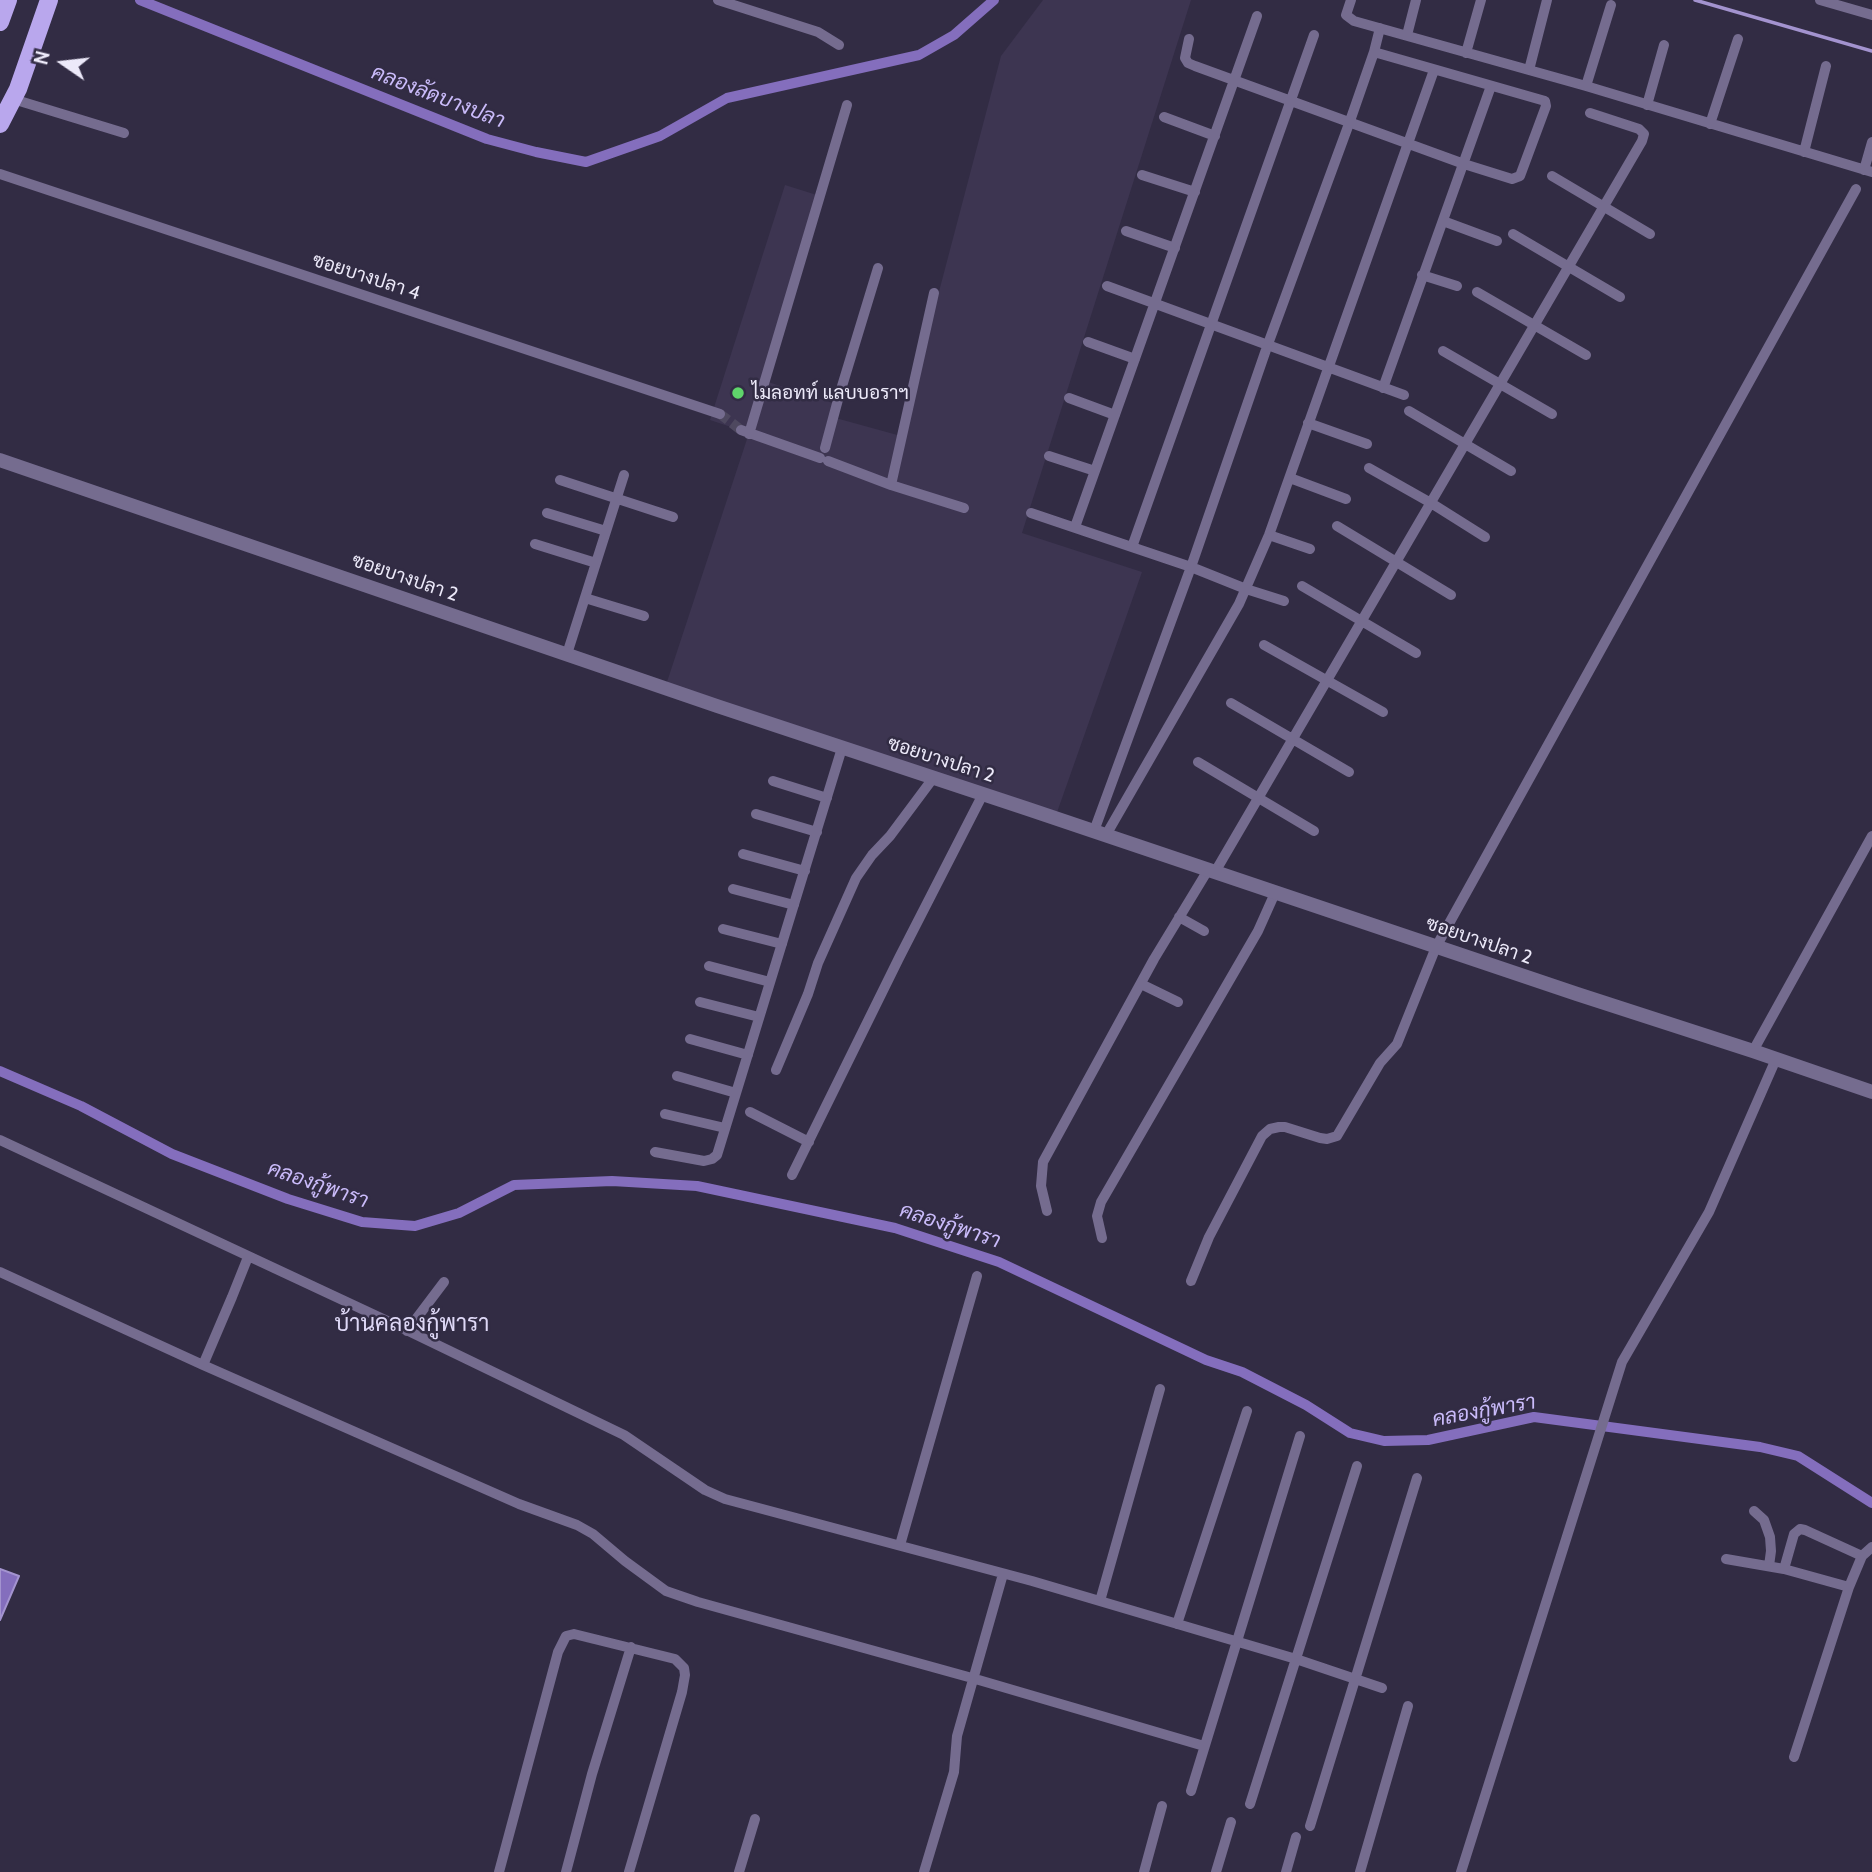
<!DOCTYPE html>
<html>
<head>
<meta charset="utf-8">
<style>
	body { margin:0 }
	#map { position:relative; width:1872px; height:1872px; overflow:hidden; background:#322c44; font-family:Cabin,sans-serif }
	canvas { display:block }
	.north { position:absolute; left:28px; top:28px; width:70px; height:70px; -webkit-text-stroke:5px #322c44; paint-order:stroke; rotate:284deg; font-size:19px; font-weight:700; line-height:28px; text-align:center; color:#ece9f9 }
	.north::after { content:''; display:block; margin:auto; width:24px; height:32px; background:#ece9f9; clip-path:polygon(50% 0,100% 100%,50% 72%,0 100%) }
</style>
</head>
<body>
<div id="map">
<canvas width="1872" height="1872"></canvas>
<div class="north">N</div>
</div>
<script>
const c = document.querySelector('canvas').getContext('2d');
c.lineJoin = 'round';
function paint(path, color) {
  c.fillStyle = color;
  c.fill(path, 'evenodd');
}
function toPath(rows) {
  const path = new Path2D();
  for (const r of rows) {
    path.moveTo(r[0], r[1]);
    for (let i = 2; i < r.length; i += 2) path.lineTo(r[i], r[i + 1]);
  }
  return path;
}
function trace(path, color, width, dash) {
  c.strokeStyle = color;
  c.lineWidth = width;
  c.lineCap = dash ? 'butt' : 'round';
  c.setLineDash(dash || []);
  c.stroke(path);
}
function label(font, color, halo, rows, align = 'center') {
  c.font = font + ' Cabin,Sarabun,sans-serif';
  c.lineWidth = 5;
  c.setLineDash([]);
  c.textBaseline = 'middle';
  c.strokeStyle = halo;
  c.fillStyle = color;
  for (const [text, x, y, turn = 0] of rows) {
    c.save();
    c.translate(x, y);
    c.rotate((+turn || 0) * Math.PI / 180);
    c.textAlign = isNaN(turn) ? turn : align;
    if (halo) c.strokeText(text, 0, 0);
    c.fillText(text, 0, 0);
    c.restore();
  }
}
paint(toPath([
	[1043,0,1191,0,1022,533,1142,572,1055,818,665,688,749,433,710,420,785,185,820,196,765,381,836,404,832,417,901,436,1001,56]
]), '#3d3551');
const water = toPath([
	[0,1569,19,1576,0,1620,0,1569]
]);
paint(water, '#846ebd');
trace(water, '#a393cf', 2);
trace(toPath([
	[1695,0,1872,51]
]), '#a393cf', 3.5);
trace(toPath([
	[140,0,487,139,536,152,586,162,660,136,727,98,919,55,954,35,994,0],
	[0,1071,81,1106,172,1154,288,1199,362,1222,415,1226,459,1213,514,1185,612,1181,697,1186,895,1228,999,1262,1206,1360,1242,1372,1306,1405,1350,1433,1384,1441,1428,1440,1534,1417,1760,1447,1798,1456,1872,1503]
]), '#846ebd', 10);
trace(toPath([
	[720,414,741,430]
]), '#4e485f', 10, [10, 5]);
trace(toPath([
	[718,0,818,32,839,45],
	[1351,0,1346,15,1354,21,1586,86,1872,172],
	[1820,0,1872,15],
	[1407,35,1416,0],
	[1189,39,1185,58,1188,63,1195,66,1464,164,1512,179,1520,176,1546,106,1545,101,1374,52],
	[1466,53,1481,0],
	[1529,70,1547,0],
	[1586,86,1611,5],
	[13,99,124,133],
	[1647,105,1664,45],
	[1164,117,1215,136],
	[1710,124,1738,39],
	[1804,152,1826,66],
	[1864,170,1872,142],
	[0,174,720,414],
	[1142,175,1195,192],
	[1552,176,1650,234],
	[1443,221,1497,241],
	[1126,231,1175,248],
	[1513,234,1620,297],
	[1422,275,1457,286],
	[1107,286,1404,395],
	[1477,292,1586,355],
	[1088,342,1135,359],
	[1443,351,1552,414],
	[1383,388,1491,86],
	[1069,398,1115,415],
	[1409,411,1511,471],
	[1308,423,1367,444],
	[741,430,820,458],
	[749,434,847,105],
	[825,448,839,396,878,268],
	[1049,456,1095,471],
	[828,461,891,485,964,508],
	[1369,468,1431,503,1485,537],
	[1290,478,1346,499],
	[560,480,673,517],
	[891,485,934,293],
	[547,513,606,531],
	[1031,513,1191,567,1246,589,1284,601],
	[1337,526,1451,595],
	[1075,527,1257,16],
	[1269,535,1310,549],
	[535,544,596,563],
	[1132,547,1314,35],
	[1302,586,1416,653],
	[585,598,644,616],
	[1264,645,1383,712],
	[567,654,624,475],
	[1231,703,1349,772],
	[1198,762,1314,831],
	[773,781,827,798],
	[756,814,817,832],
	[1094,831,1191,567,1268,344,1350,121,1374,52,1380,28],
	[1106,835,1239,604,1269,535,1434,70],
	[743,854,805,871],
	[1215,872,1642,141,1644,134,1639,129,1590,113],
	[733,889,794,905],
	[1179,917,1204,931],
	[723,929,782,944],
	[709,966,770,982],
	[1141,984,1178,1002],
	[700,1002,759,1017],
	[690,1039,748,1055],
	[1753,1051,1872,836],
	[776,1070,808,994,818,963,856,878,872,855,890,836,934,777],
	[677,1076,736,1093],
	[750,1112,809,1142],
	[665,1114,725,1128],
	[0,1140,396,1325,624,1435,705,1490,725,1499,1032,1581,1296,1659,1382,1688],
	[655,1152,704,1161,712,1159,717,1155,842,748],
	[792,1175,899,958,983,794],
	[1047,1211,1041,1186,1043,1162,1154,959,1208,870],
	[1102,1238,1097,1216,1101,1202,1258,931,1275,893],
	[0,1272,203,1365,519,1504,577,1525,593,1534,625,1561,666,1591,698,1602,972,1678,1204,1746],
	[1191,1281,1209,1237,1262,1136,1270,1129,1279,1127,1285,1127,1320,1138,1327,1139,1337,1136,1380,1063,1397,1044,1436,947,1856,189],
	[407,1331,444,1282],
	[203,1365,232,1297,248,1257],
	[1754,1511,1764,1520,1770,1537,1771,1551,1769,1566],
	[900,1545,977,1276],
	[1726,1559,1784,1569,1849,1587,1862,1556,1872,1547],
	[1784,1569,1794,1534,1800,1529,1805,1530,1862,1556],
	[1100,1601,1160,1389],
	[1177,1624,1247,1411],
	[1794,1757,1849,1587],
	[1191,1791,1300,1436],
	[1250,1804,1357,1466],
	[1310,1826,1417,1478],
	[499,1872,558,1652,566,1636,574,1634,675,1659,684,1668,685,1675,682,1692,629,1872],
	[566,1872,592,1774,631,1647],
	[739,1872,755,1819],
	[924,1872,954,1772,957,1736,1003,1574],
	[1144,1872,1162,1806],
	[1216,1872,1231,1822],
	[1286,1872,1296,1837],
	[1360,1872,1408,1706],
	[1461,1872,1622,1362,1709,1212,1776,1059]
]), '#756c8f', 10);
trace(toPath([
	[0,460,717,706,1028,809,1577,994,1753,1051,1872,1092]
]), '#756c8f', 14);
trace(toPath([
	[0,22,8,0],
	[0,124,18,89,49,0]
]), '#b9a7ed', 18);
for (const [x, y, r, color] of [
	[738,393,7,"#5fd56b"]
]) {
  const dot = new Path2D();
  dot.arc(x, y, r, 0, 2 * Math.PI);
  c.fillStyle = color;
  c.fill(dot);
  trace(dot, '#322c44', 2.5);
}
label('19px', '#ece9f9', '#322c44', [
	["ซอยบางปลา 4",366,277,18],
	["ซอยบางปลา 2",405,578,19],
	["ซอยบางปลา 2",941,760,18],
	["ซอยบางปลา 2",1479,941,19]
]);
label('19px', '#ece9f9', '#322c44', [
	["ไมลอทท์ แลบบอราฯ",752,393]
], 'left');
label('italic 21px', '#cabbfa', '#322c44', [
	["คลองลัดบางปลา",438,97,21],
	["คลองกู้พารา",318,1185,19],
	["คลองกู้พารา",950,1226,18],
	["คลองกู้พารา",1484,1411,-10]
]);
label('23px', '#ded8f6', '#322c44', [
	["บ้านคลองกู้พารา",412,1324]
]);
</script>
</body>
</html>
